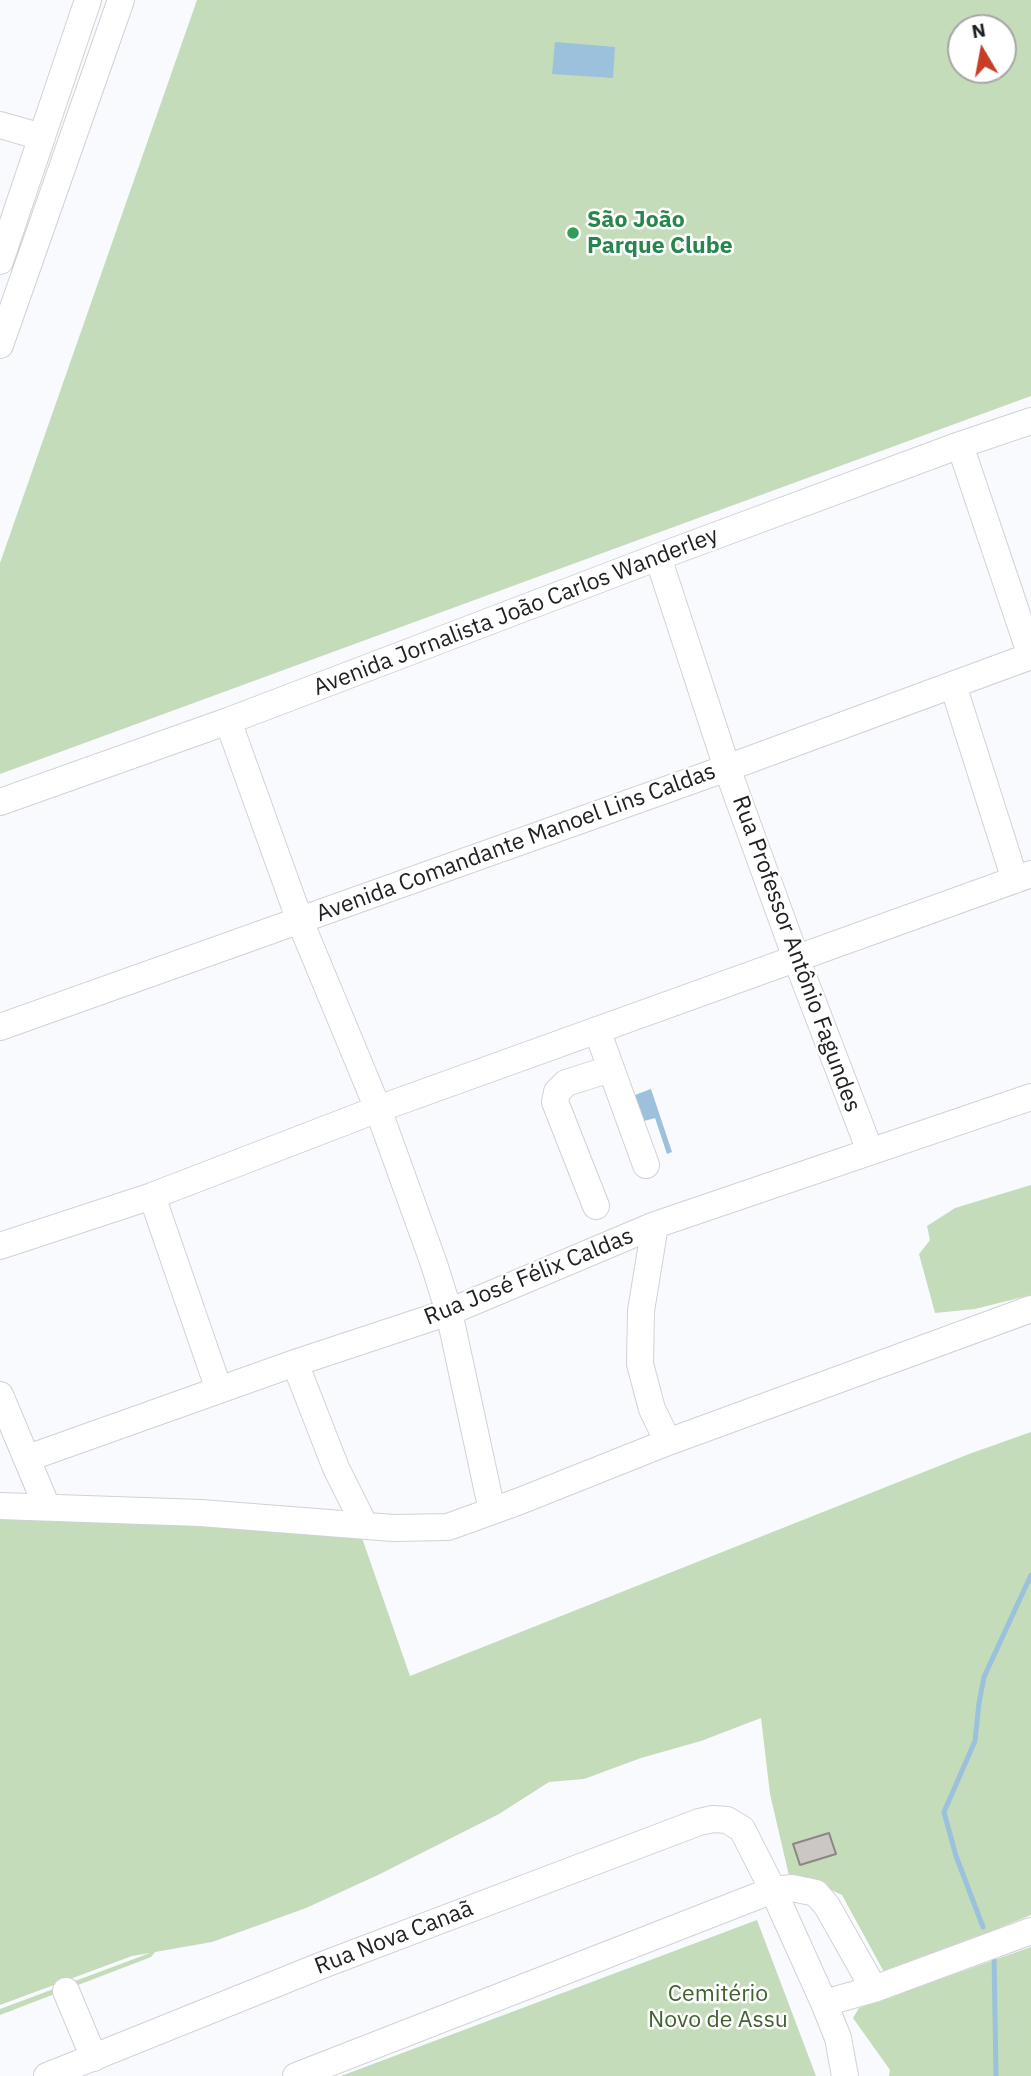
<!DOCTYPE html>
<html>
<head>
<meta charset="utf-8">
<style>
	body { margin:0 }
	#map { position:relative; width:1031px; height:2076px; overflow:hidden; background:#f8fafe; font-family:"IBM Plex Sans",sans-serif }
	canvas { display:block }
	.north { position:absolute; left:947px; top:14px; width:70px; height:70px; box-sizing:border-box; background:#fff; border:2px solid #a6a6a7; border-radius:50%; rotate:350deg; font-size:19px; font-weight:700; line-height:28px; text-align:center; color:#202123 }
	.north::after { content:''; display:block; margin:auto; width:24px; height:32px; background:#c83c28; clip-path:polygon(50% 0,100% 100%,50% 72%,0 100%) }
</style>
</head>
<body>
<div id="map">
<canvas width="1031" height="2076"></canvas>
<div class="north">N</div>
</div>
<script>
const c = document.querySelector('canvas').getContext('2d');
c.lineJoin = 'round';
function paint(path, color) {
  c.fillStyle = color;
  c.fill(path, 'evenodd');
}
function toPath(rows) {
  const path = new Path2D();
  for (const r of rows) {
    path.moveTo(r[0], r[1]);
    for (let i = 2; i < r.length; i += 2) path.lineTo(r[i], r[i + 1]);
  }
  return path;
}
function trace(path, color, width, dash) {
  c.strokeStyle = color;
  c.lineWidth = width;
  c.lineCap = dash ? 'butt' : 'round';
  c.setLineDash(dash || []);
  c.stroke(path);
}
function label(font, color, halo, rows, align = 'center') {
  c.font = font + ' "IBM Plex Sans",sans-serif';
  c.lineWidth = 5;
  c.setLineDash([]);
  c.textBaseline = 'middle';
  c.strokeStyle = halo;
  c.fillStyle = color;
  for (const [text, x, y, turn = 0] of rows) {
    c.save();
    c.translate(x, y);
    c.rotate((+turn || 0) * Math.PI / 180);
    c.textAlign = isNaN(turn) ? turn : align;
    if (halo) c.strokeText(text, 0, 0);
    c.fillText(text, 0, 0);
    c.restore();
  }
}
paint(toPath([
	[197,0,1031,0,1031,396,0,774,0,563],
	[961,28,1003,28,1003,70,961,70],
	[1031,1185,1031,1295,975,1309,935,1313,919,1254,930,1240,927,1226,955,1208],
	[1031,1432,1031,1915,898,1969,884,1972,842,1895,816,1883,790,1880,770,1794,761,1718,701,1741,641,1758,584,1779,549,1782,499,1814,378,1875,306,1908,212,1942,155,1952,151,1957,0,2015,0,2009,150,1953,132,1956,0,2005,0,1516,274,1524,361,1535,410,1676,969,1454],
	[757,1920,816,2076,341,2076],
	[1031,1947,1031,2076,889,2076,890,2070,853,2018,859,2008]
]), '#c5dcba');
paint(toPath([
	[555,42,615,47,613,78,552,74],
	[651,1089,672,1152,667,1154,655,1118,644,1121,635,1095]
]), '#9bc1dc');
trace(toPath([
	[983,1927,956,1856,944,1812,975,1741,979,1703,984,1677,1031,1575],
	[994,1954,996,2076]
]), '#9bc1dc', 5);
const building = toPath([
	[829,1833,836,1854,800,1865,793,1844,829,1833]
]);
paint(building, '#cbc7c4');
trace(building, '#8a8784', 2);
const minor = toPath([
	[0,125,42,137],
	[0,261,88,0],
	[0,345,121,0],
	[960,445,1031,656],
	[658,557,727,768,796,958,870,1151],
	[953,685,1015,880],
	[228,721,300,921,378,1109,434,1264,449,1312,492,1511],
	[0,802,228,721,658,557,960,445,1031,421],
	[0,1027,727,768,1031,656],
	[597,1030,646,1165],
	[152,1196,219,1390],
	[596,1206,555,1102,557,1092,566,1083,610,1069],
	[655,1225,641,1311,640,1364,652,1409,668,1442],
	[0,1246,152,1196,378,1109,1031,874],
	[295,1363,336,1468,364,1524],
	[0,1395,47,1507],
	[28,1458,295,1363,449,1312,655,1225,1031,1097],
	[0,1506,201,1513,393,1528,448,1527,520,1501,668,1442,1031,1309],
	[66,1991,94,2058],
	[824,2003,874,1989,1031,1931],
	[47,2076,320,1966,699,1822,713,1819,727,1820,742,1829,773,1890,824,2003,838,2038,845,2076],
	[296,2076,773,1890,792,1888,816,1893,827,1906,874,1989]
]);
trace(minor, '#d0d2d6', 28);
trace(minor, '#fff', 26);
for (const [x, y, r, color] of [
	[573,233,7,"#2e9e5b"]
]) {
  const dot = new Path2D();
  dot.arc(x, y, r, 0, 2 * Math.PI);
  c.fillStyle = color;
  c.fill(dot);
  trace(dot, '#fff', 2.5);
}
label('bold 23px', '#27864d', '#fff', [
	["São João",587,220],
	["Parque Clube",587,246]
], 'left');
label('23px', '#202123', '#fff', [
	["Avenida Jornalista João Carlos Wanderley",516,612,-21],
	["Avenida Comandante Manoel Lins Caldas",516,843,-20],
	["Rua Professor Antônio Fagundes",796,954,70],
	["Rua José Félix Caldas",529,1277,-22],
	["Rua Nova Canaã",394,1938,-21]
]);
label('23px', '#41622f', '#fff', [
	["Cemitério",718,1994],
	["Novo de Assu",718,2020]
]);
</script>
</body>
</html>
